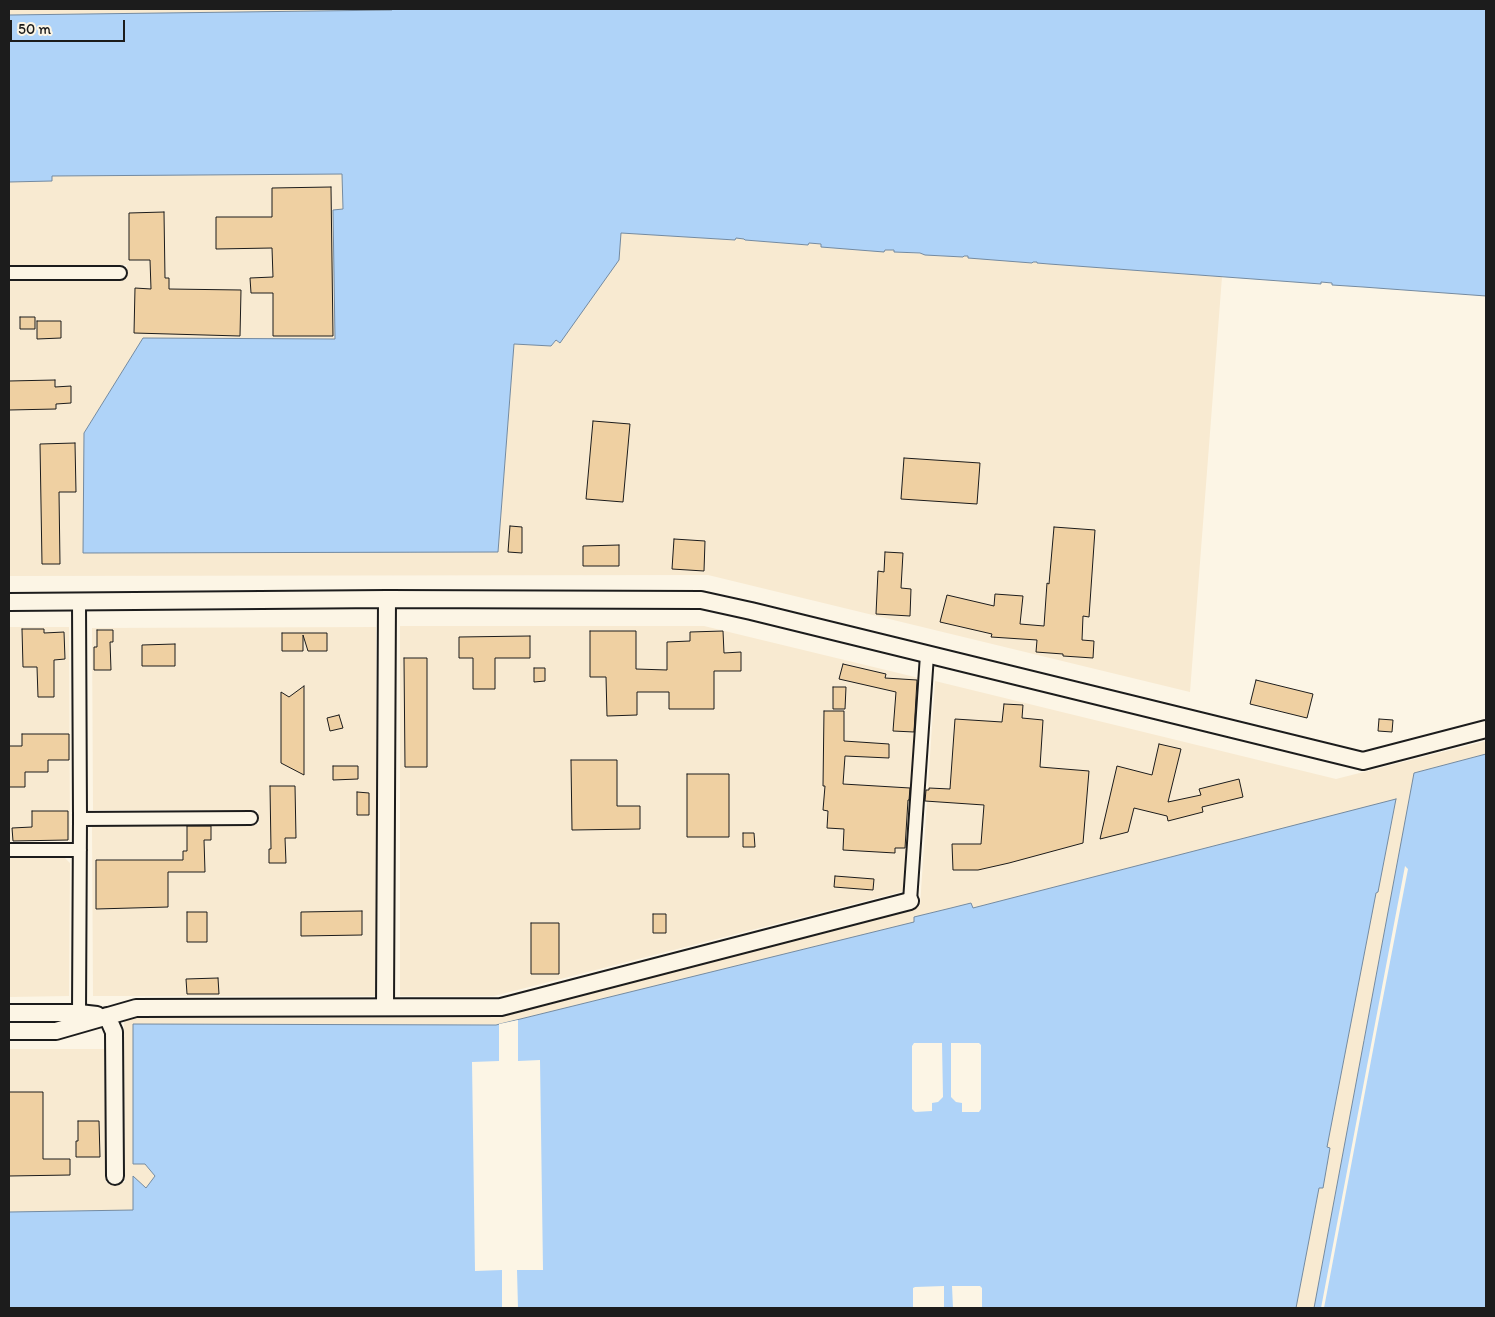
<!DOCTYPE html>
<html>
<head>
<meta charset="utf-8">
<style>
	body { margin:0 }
	#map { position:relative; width:1495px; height:1317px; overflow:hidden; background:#fcf5e5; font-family:Itim,sans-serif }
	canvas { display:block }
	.frame { position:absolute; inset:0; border:10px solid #1c1c1c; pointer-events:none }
	.scale { position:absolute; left:10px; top:20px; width:115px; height:22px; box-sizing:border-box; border:2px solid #1c1c1c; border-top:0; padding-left:6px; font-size:15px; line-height:18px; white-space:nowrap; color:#1c1c1c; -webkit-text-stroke:4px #fcf5e5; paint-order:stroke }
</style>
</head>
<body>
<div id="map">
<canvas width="1495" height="1317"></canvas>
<div class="frame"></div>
<div class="scale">50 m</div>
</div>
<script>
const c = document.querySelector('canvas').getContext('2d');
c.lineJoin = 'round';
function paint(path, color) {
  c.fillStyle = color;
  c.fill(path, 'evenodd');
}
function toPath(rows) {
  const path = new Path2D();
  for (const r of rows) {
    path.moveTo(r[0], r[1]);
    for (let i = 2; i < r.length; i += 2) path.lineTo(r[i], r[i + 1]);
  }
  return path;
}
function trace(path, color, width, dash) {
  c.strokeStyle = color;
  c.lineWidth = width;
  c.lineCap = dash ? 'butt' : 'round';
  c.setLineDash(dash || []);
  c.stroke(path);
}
paint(toPath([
	[9,9,392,9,392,10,9,15],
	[342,173,343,209,333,210,335,339,143,338,84,433,84,553,498,552,514,344,551,346,556,340,559,343,620,233,735,240,736,238,745,239,745,240,808,245,808,243,822,244,822,246,885,251,885,250,894,250,894,252,963,257,963,256,968,256,969,258,1003,260,1032,263,1032,261,1037,262,1037,263,1222,277,1190,692,708,575,9,576,9,280,126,279,127,265,9,265,9,182,52,181,52,176],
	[400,626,704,626,919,678,904,891,494,996,400,996],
	[9,627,69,627,70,841,9,841],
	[376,627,376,996,93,996,92,826,259,824,258,810,93,810,92,628],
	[935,681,1336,779,1486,741,1486,754,1414,773,1314,1308,1296,1308,1319,1188,1322,1188,1330,1148,1327,1147,1376,892,1378,892,1396,800,973,908,971,903,951,908,914,917,915,922,499,1024,133,1024,133,1163,145,1164,155,1176,146,1188,133,1177,134,1210,9,1212,9,1049,104,1049,106,1182,125,1182,124,1016,499,1014,920,906],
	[9,858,65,858,70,863,69,996,9,997]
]), '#f8ead1');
const water = toPath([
	[392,9,1486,9,1486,296,1363,287,1332,285,1332,283,1321,282,1321,284,1049,264,1037,263,1037,262,1033,262,1032,263,968,258,968,256,964,256,963,257,925,255,920,253,894,252,894,250,885,250,884,252,821,247,821,244,809,243,808,245,745,240,744,239,736,238,735,240,621,233,619,260,560,343,556,340,551,346,514,344,498,552,83,553,84,433,143,338,335,339,333,210,343,209,342,174,52,176,52,181,9,182,9,15,392,10,392,9],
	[1486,754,1486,1308,1314,1308,1414,773,1486,754],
	[1396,799,1378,892,1376,893,1327,1147,1330,1148,1323,1188,1319,1188,1296,1308,9,1308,9,1212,133,1210,133,1176,146,1188,155,1176,145,1164,133,1164,133,1024,496,1025,914,922,914,917,951,908,971,903,973,908,1396,799]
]);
paint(water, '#afd3f8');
trace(water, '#748aa0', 1);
paint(toPath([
	[1405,866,1408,869,1377,1029,1324,1308,1321,1308],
	[518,1020,518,1061,540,1060,543,1270,517,1270,518,1308,502,1308,502,1270,475,1271,472,1062,499,1061,499,1024],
	[914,1043,942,1043,943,1097,938,1102,932,1103,932,1111,915,1112,912,1109,912,1046],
	[951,1043,979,1043,981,1045,981,1109,979,1112,962,1112,962,1103,956,1102,951,1097],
	[944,1286,944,1308,913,1308,913,1288,915,1287],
	[952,1286,980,1286,982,1288,982,1308,953,1308]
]), '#fcf5e5');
const building = toPath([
	[331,187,333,336,273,336,273,293,251,293,250,278,273,277,272,248,216,249,216,217,272,217,272,188,331,187],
	[164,212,165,278,169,278,169,289,241,290,240,336,134,333,135,288,151,289,150,260,129,260,129,213,164,212],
	[20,317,35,317,35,329,20,329,20,317],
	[37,321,61,321,61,338,37,339,37,321],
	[55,380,55,387,71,386,71,403,56,404,56,409,9,410,9,381,55,380],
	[593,421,630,424,623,502,586,499,593,421],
	[75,443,76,492,59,492,60,564,42,564,40,444,75,443],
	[904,458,980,463,977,504,901,499,904,458],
	[510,526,522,527,522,553,508,552,510,526],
	[1054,527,1095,530,1089,617,1083,616,1082,640,1094,641,1093,658,1063,656,1063,654,1036,652,1037,640,991,637,992,634,940,622,947,595,994,606,995,594,1023,596,1020,624,1044,626,1047,583,1049,584,1054,527],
	[674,539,705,541,704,571,672,569,674,539],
	[619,545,619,566,583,566,583,546,619,545],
	[885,552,903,553,901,588,911,589,910,616,876,614,878,571,884,572,885,552],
	[22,629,44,629,44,633,64,632,65,659,54,660,54,697,38,697,37,667,23,667,22,629],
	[97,630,113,630,113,642,110,642,111,670,94,670,94,647,97,647,97,630],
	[590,631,636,631,636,669,667,670,667,642,690,641,690,632,723,631,724,653,741,652,741,671,714,671,714,709,669,709,669,692,637,692,637,715,607,716,606,677,590,677,590,631],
	[282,633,327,633,327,651,308,651,303,635,303,651,282,651,282,633],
	[530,636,530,658,495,658,495,689,473,689,473,658,459,658,459,637,530,636],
	[175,644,175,666,142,666,142,645,175,644],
	[404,658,427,658,427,767,405,767,404,658],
	[843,664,886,674,885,678,917,680,914,732,893,731,896,692,839,679,843,664],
	[534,668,545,668,545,681,534,682,534,668],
	[1256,680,1313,694,1307,718,1250,704,1256,680],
	[304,686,304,775,281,763,281,692,289,697,304,686],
	[833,687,846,687,845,709,833,709,833,687],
	[1004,704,1023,705,1022,718,1043,720,1040,767,1089,771,1083,843,1009,863,978,870,953,870,952,844,981,844,984,805,925,801,926,790,929,790,929,788,950,789,955,719,1002,722,1004,704],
	[824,711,844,711,844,741,889,744,889,758,845,756,843,784,910,788,909,800,908,800,905,848,895,848,895,853,843,850,844,829,827,828,828,811,823,810,825,786,823,786,824,711],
	[339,715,343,728,330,731,327,718,339,715],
	[1379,719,1393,720,1392,732,1378,731,1379,719],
	[22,734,69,734,69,760,48,760,48,772,25,772,25,787,9,787,9,746,22,746,22,734],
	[1159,744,1181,749,1168,802,1201,795,1199,789,1239,779,1243,797,1202,807,1203,812,1168,821,1167,816,1134,808,1128,832,1100,839,1117,766,1152,775,1159,744],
	[571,760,617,760,617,806,640,806,640,829,572,830,571,760],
	[333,766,358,766,358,779,333,780,333,766],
	[687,774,729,774,729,837,687,837,687,774],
	[270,786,295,786,296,838,285,838,286,863,269,863,269,849,271,849,270,786],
	[357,792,369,793,369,815,357,815,357,792],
	[32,811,68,811,68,840,13,841,12,828,32,827,32,811],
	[187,826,211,826,211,840,204,840,205,872,168,872,168,907,96,909,96,860,183,860,183,851,187,851,187,826],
	[743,833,754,833,755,847,743,847,743,833],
	[835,876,874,879,873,890,834,887,835,876],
	[362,911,362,935,301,936,301,912,362,911],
	[187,912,207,912,207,942,187,942,187,912],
	[653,914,666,914,666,933,653,933,653,914],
	[531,923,559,923,559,974,531,974,531,923],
	[218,978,219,994,187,994,186,979,218,978],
	[9,1092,43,1092,43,1159,70,1159,70,1175,9,1176,9,1092],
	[78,1121,99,1121,100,1157,76,1157,76,1141,78,1141,78,1121]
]);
paint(building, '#efd0a2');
trace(building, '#1c1c1c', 1);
const minor = toPath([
	[9,273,120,273],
	[79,602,80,819,79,1013],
	[80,819,251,818],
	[9,850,80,850],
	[910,901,927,655]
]);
const tertiary = toPath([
	[9,602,387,599,701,600,751,611,1363,761,1486,729],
	[385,1007,387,599],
	[9,1013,79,1013,97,1015],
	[107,1016,114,1032,115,1176],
	[9,1031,56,1031,136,1008,501,1007,910,901]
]);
trace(minor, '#1c1c1c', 16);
trace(tertiary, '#1c1c1c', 20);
trace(minor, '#fcf5e5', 12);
trace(tertiary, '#fcf5e5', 16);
</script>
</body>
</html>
